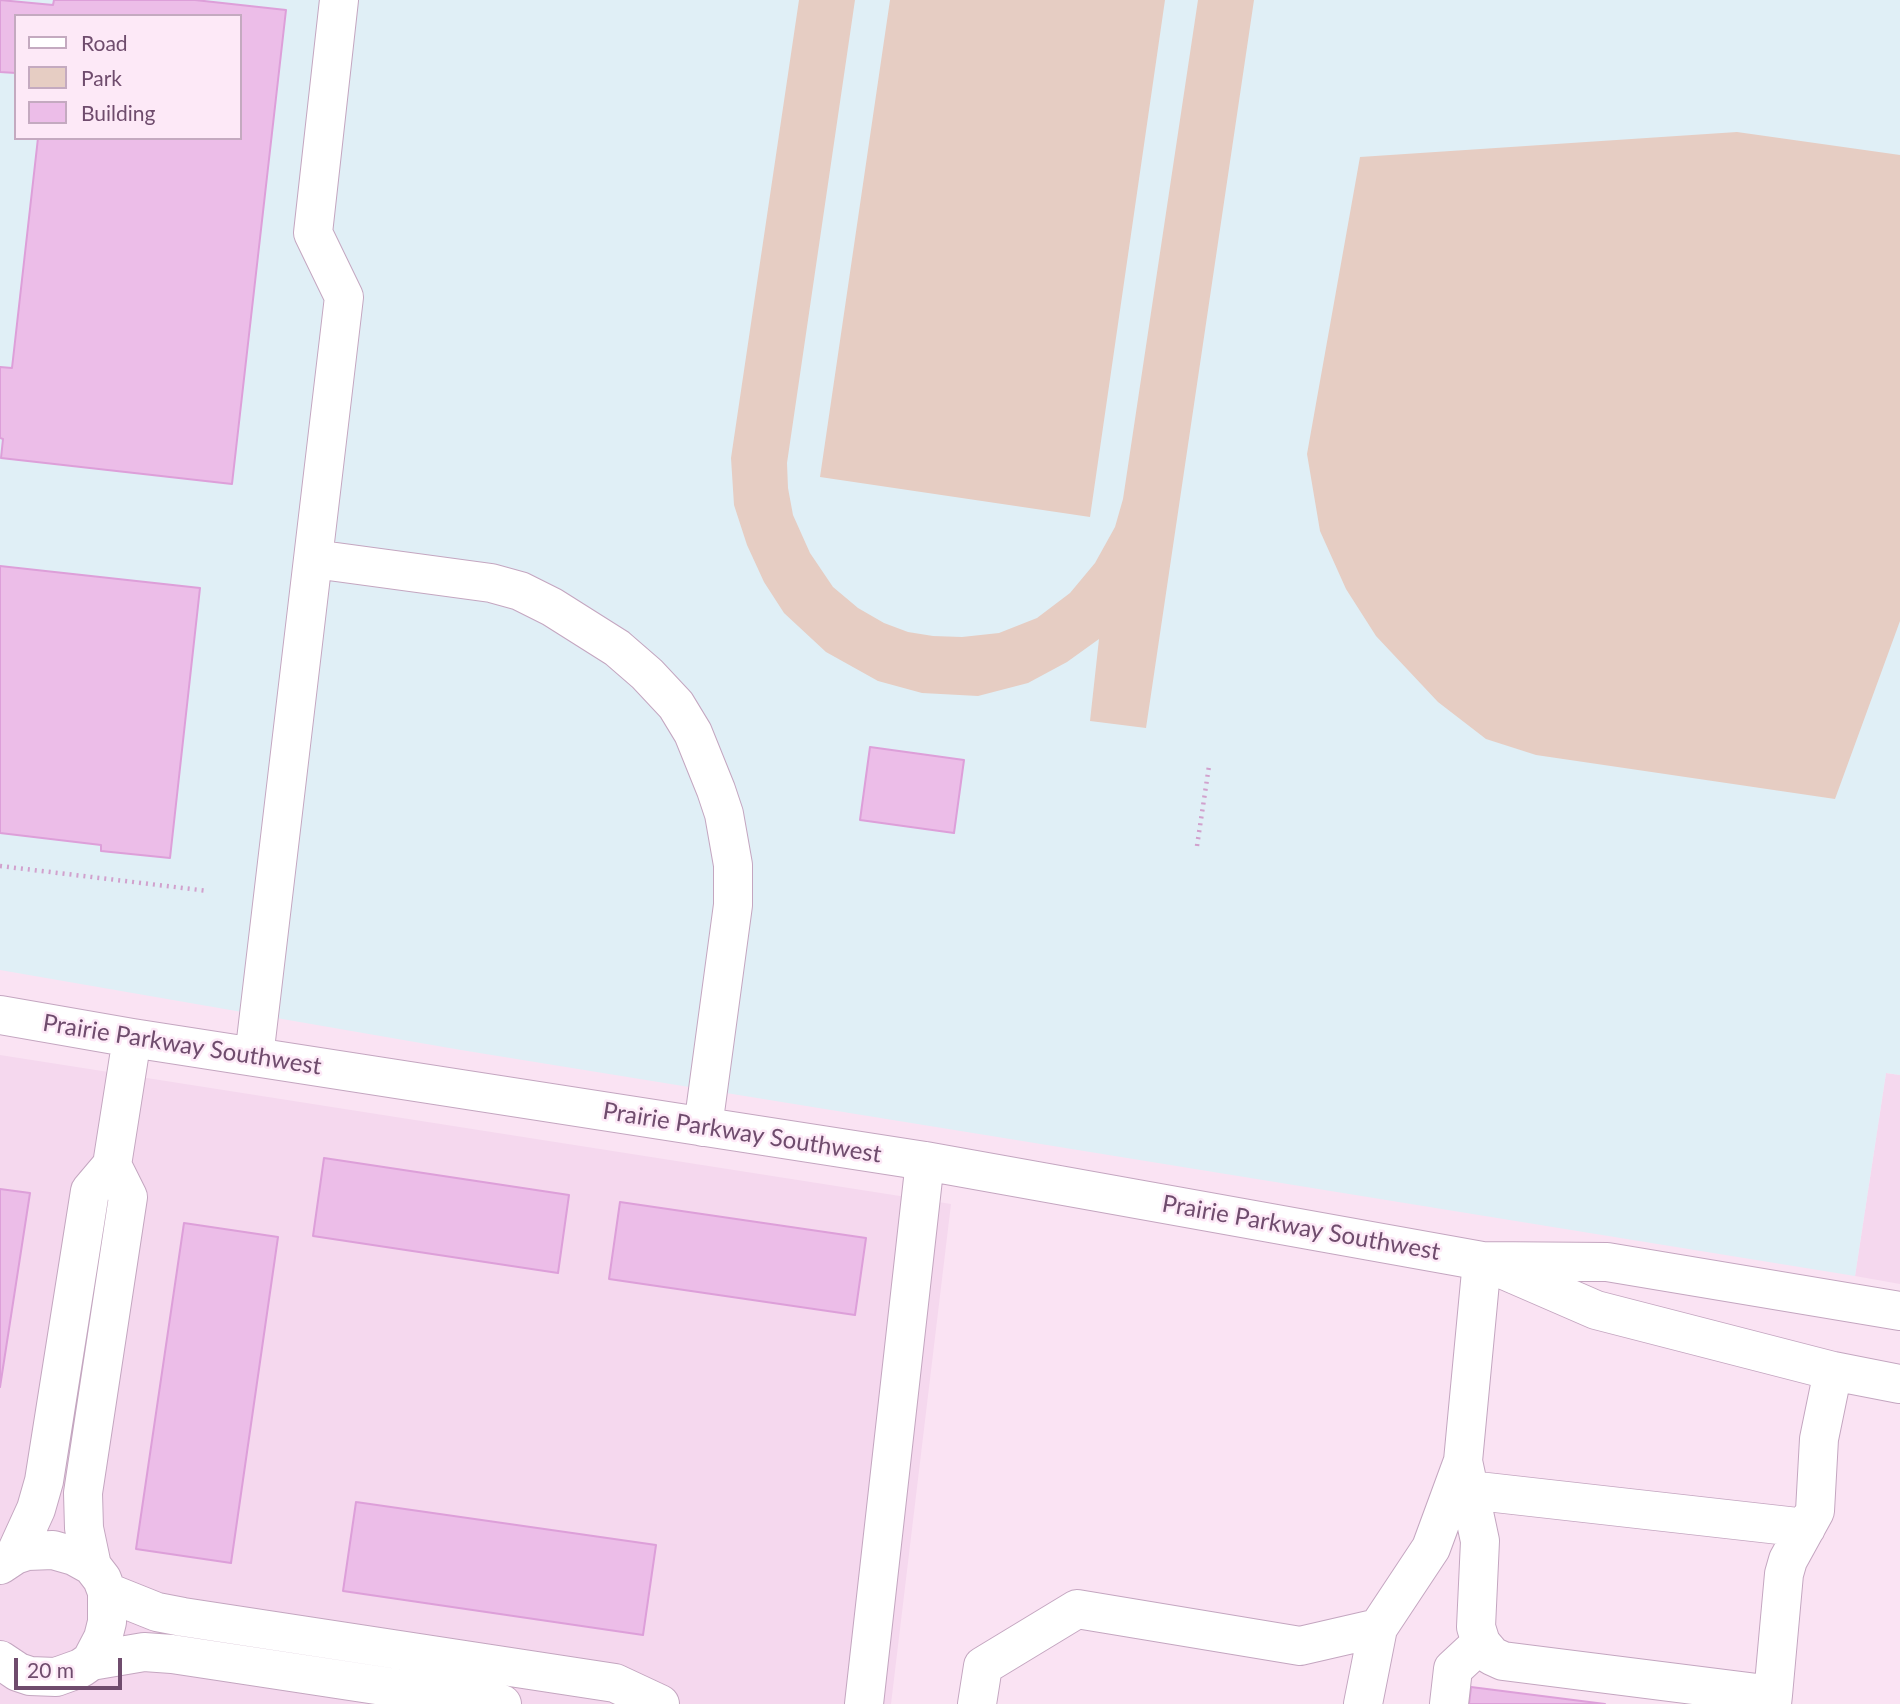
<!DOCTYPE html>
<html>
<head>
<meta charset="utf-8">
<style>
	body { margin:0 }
	#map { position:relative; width:1900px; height:1704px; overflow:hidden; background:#fae3f3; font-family:Lato,sans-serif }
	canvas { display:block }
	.legend { position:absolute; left:14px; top:14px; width:228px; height:126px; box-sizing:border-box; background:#fde9f7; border:2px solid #c4aac0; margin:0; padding:9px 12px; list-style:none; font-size:21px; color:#6f4c6d }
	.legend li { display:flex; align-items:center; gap:14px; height:35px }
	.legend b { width:35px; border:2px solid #c4aac0 }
	.scale { position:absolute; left:14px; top:1658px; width:108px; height:32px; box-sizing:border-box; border:4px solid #6f4c6d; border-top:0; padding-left:9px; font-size:21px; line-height:24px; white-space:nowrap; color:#6f4c6d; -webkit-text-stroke:5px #fde9f7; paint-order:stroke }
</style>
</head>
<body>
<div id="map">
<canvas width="1900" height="1704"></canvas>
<ul class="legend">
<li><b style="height:9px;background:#fff"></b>Road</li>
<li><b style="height:19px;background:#e6cdc3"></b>Park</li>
<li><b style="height:19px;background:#ecbde8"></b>Building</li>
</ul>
<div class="scale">20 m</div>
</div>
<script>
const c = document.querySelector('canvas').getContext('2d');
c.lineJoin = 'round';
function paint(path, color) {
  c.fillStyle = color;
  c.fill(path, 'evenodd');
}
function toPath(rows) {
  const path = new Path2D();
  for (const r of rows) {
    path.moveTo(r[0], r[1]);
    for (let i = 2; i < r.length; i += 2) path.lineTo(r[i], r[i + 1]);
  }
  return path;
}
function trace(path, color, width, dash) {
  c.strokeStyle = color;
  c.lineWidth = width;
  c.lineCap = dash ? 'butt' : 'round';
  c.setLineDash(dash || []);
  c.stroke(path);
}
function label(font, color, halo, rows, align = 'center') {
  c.font = font + ' Lato,sans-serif';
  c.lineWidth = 5;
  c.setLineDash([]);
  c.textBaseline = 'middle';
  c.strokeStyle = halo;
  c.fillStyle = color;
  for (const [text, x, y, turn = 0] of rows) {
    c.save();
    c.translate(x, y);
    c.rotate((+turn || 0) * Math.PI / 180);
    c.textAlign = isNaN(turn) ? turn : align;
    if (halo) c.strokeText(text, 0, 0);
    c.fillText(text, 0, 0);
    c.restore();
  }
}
paint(toPath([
	[0,1055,951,1204,891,1704,0,1704],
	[1886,1073,1900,1075,1900,1284,1855,1276]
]), '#f5d8ee');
paint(toPath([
	[0,0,1900,0,1900,1075,1886,1073,1855,1276,461,1050,0,970],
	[16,16,240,16,240,138,16,138]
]), '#e0eff6');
paint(toPath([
	[799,0,855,0,787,463,788,488,793,515,810,553,833,587,858,608,884,623,908,632,933,636,962,637,999,633,1037,618,1070,593,1095,563,1115,527,1123,499,1198,0,1254,0,1146,728,1090,721,1099,639,1067,662,1028,683,978,696,922,693,878,681,826,652,784,613,764,582,747,545,734,505,731,458],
	[890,0,1165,0,1090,517,820,477],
	[1737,132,1900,155,1900,621,1835,799,1536,755,1486,739,1438,702,1376,636,1346,589,1320,531,1307,454,1360,157]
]), '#e6cdc3');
const building = toPath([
	[0,0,53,5,54,0,195,0,286,10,232,484,1,458,3,439,0,438,0,367,12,368,38,138,240,138,240,16,16,16,16,73,0,72,0,0],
	[0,566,200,588,170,858,101,851,101,845,0,833,0,566],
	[870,747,964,760,954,833,860,820,870,747],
	[324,1158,569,1195,558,1273,313,1236,324,1158],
	[0,1189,30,1193,0,1387,0,1189],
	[620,1202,866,1238,855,1315,609,1279,620,1202],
	[184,1223,278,1237,231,1563,136,1549,184,1223],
	[356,1502,656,1545,643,1635,343,1591,356,1502],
	[1471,1687,1605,1704,1469,1704,1471,1687]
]);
paint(building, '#ecbde8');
trace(building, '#dd9fd9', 2);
const minor = toPath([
	[314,559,491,583,520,591,552,607,617,648,647,674,676,705,693,733,716,790,724,814,733,865,733,905,703,1127],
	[0,1015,132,1038,925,1161,1482,1261,1607,1262,1900,1311],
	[254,1057,344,297,313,233,339,0],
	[1482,1261,1463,1461,1480,1541,1476,1627,1481,1643,1492,1656,1503,1661,1773,1695,1772,1704],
	[1497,1267,1596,1310,1833,1371,1900,1384],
	[1469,1490,1806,1528],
	[15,1555,36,1509,44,1481,90,1191,112,1165,132,1038],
	[0,1565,15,1555,27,1551,53,1550,74,1556,92,1566,102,1579,107,1592,107,1622,103,1638,91,1661,81,1668,56,1677,30,1676,18,1672,0,1660],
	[92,1566,84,1528,83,1493,128,1197,112,1165],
	[107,1592,157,1612,183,1617,615,1683,660,1704],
	[91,1661,144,1652,172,1654,502,1704],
	[1773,1695,1784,1574,1788,1560,1815,1511,1819,1439,1833,1371],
	[864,1704,925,1161],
	[977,1704,983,1666,1077,1609,1300,1646,1378,1628,1431,1548,1463,1461],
	[1363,1704,1378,1628],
	[1449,1704,1453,1669,1481,1643]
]);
trace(minor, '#c4a6c0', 40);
trace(toPath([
	[1197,846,1209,766],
	[0,866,208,891]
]), '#d1a1cd', 4.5, [2, 5]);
trace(minor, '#fff', 38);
label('24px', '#6f4c6d', '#fde9f7', [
	["Prairie Parkway Southwest",182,1045,9],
	["Prairie Parkway Southwest",742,1133,9],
	["Prairie Parkway Southwest",1301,1228,10]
]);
</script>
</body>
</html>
